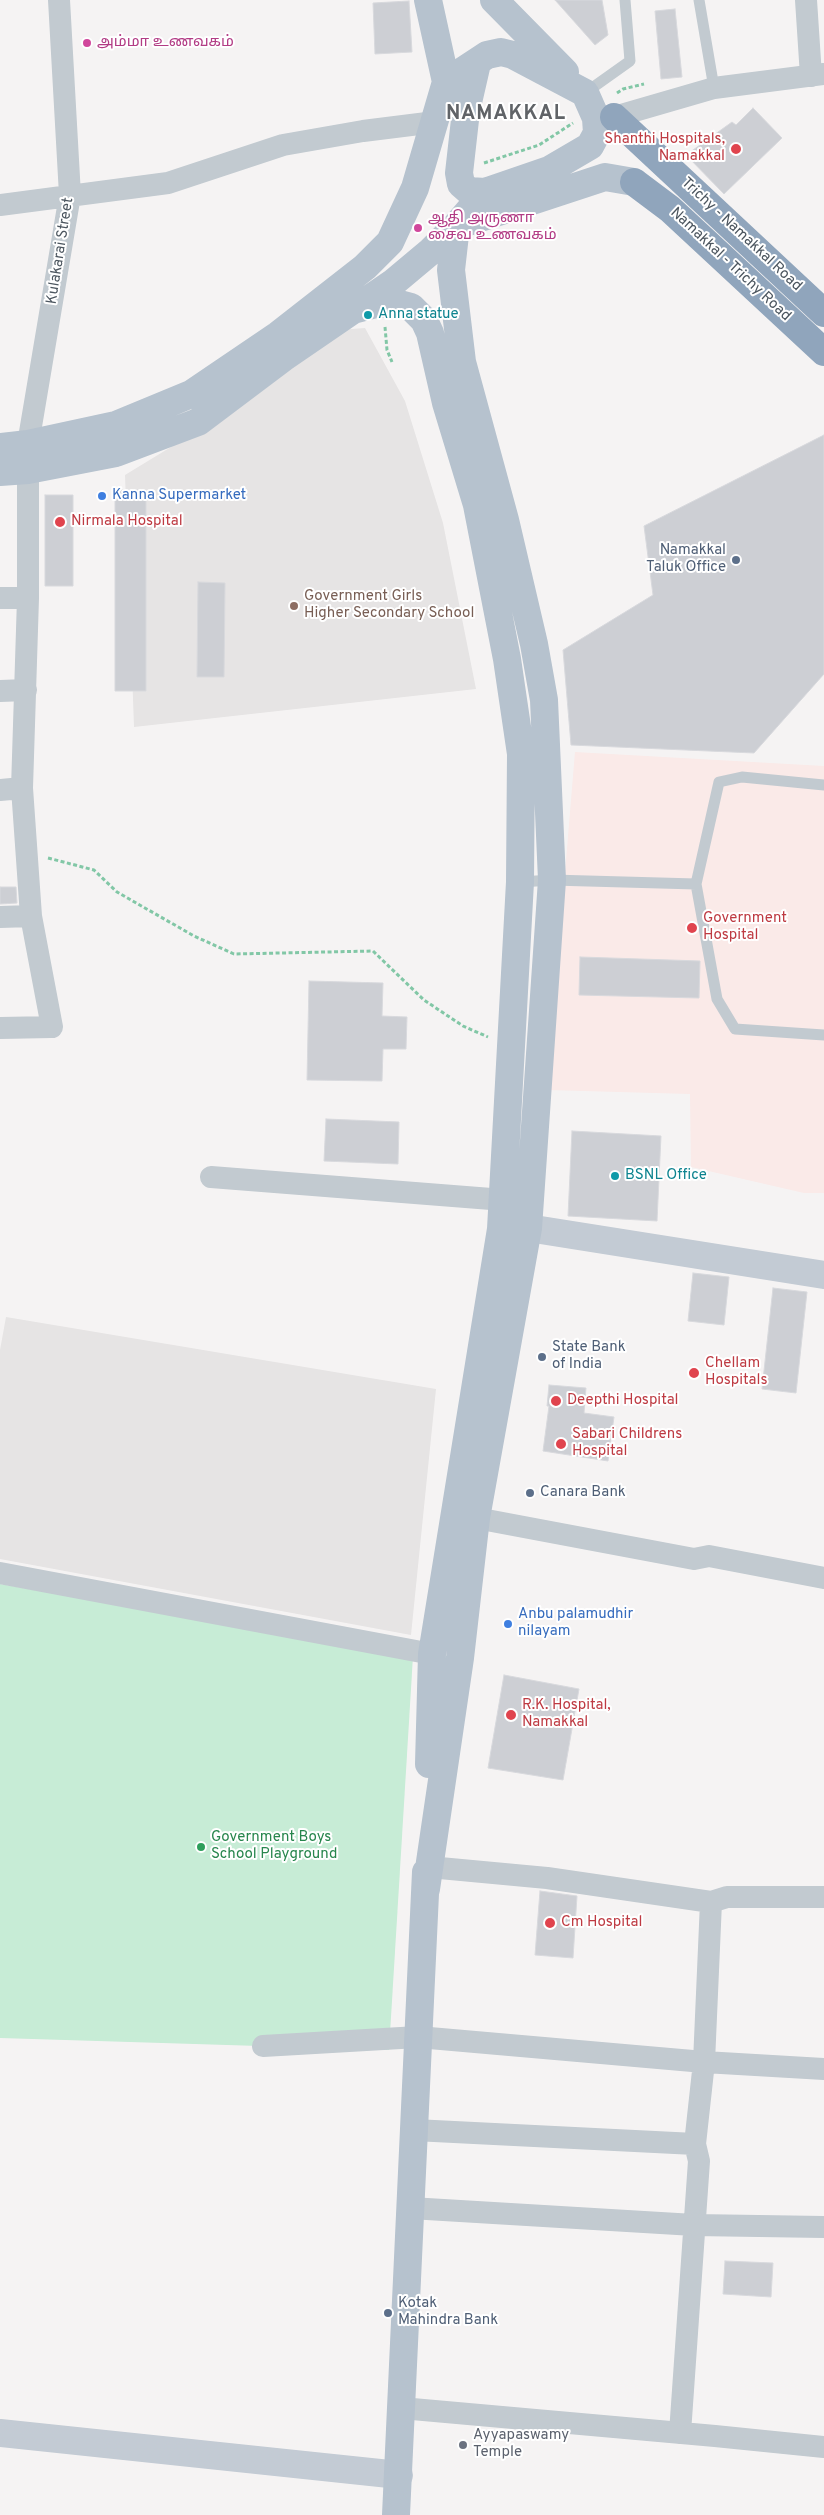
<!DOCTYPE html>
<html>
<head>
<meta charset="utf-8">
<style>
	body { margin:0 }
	canvas { display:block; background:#f5f3f3 }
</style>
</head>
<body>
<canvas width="824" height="2515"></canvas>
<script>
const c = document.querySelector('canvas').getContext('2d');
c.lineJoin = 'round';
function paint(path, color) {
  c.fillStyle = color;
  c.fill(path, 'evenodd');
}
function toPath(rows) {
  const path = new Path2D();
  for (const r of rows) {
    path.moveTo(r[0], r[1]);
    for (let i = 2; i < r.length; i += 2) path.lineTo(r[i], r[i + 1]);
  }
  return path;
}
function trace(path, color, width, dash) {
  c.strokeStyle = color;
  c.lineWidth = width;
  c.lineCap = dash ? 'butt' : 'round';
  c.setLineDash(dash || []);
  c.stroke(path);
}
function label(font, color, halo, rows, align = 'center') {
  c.font = font + ' Overpass,"Noto Sans Tamil",sans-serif';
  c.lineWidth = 4;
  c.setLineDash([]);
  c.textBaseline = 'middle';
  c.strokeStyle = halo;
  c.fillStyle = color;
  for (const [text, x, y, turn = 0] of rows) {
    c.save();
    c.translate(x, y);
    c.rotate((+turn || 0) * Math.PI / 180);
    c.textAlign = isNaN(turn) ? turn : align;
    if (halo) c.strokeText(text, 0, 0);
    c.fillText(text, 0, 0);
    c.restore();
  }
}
paint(toPath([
	[365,328,405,401,443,523,476,689,134,727,125,475,230,411,325,331],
	[6,1317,436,1389,411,1635,0,1559,0,1350]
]), '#e6e4e4');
paint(toPath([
	[575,752,824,766,824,1193,804,1193,691,1167,690,1094,547,1090]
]), '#faeae8');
paint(toPath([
	[0,1584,413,1656,389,2050,0,2038]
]), '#c7ecd6');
const building = toPath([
	[555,0,602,0,608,35,595,45,555,0],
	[409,1,412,52,375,54,373,3,409,1],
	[675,9,682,77,661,79,655,11,675,9],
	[753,108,782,138,724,194,686,155,732,122,736,125,753,108],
	[824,435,824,674,754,753,571,745,563,650,653,595,644,526,824,435],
	[115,490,146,490,146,691,115,691,115,490],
	[45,495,73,495,73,586,45,586,45,495],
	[198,582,225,583,224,677,197,677,198,582],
	[0,887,16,887,17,903,0,904,0,887],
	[580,957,700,961,699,998,579,995,580,957],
	[309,981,383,983,382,1016,407,1017,406,1049,383,1049,382,1081,307,1080,309,981],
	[326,1119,399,1122,398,1164,324,1161,326,1119],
	[572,1131,661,1136,657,1221,568,1216,572,1131],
	[693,1273,729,1277,724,1325,688,1321,693,1273],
	[773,1288,807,1292,796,1393,762,1389,773,1288],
	[549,1385,586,1388,584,1413,614,1417,608,1461,543,1451,549,1406,547,1406,549,1385],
	[504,1675,579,1689,563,1780,488,1768,504,1675],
	[540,1891,577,1896,573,1958,535,1955,540,1891],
	[725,2261,773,2263,771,2297,723,2294,725,2261]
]);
paint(building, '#cdcfd4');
trace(building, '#d8d9dd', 1);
trace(toPath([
	[617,93,623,89,644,84],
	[484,163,539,145,573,123],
	[385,327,387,350,392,362],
	[48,858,94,870,117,892,194,936,234,954,373,951,424,1000,463,1026,488,1037]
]), '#82c7a6', 3, [4, 2.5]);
trace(toPath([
	[699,0,714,88],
	[585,93,630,61,625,0],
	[824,785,742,777,719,782,696,884,717,999,735,1029,824,1035],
	[520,882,552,880,696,884]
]), '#c2cad0', 11);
trace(toPath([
	[806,0,811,76],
	[614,117,714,88,824,74],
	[0,205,168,183,283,145,363,131,435,122],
	[0,598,28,598],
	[0,691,26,690],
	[0,790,22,788],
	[0,917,31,916],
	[0,1028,52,1027,31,916,22,788,28,598,28,444,70,195,59,0],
	[211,1177,504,1200],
	[476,1518,694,1559,709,1556,824,1578],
	[0,1573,432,1654],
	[429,1867,547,1878,711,1902,727,1897,824,1897],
	[263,2046,418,2037,704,2062,824,2069],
	[414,2130,695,2144],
	[410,2208,694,2225,824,2227],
	[401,2408,715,2436,824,2447],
	[680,2433,699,2161,695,2144,704,2062,711,1902]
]), '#c2cad0', 22);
trace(toPath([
	[505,1229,528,1228,824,1275],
	[0,2433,399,2475]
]), '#c3cbd4', 28);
trace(toPath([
	[428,0,446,82],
	[494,0,565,72],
	[477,63,466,111,459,173,461,184,469,191,485,192],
	[353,310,376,304,396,303,411,307,424,320,430,333,446,403,477,505,507,659,521,754,520,882,501,1229,432,1654,429,1764],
	[0,447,28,444,116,425,191,394,278,335,365,267,390,242,415,188,446,82,487,55,501,52,513,55,585,93,596,118,597,133,590,146,549,170,485,192,456,226,451,270,462,362,505,520,534,644,544,700,552,880,528,1228,476,1518,460,1658,426,1889],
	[0,472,28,470,116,453,198,422,283,358,394,282,431,251,456,226,605,177,634,182],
	[396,2515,426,1872]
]), '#b6c2ce', 28);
trace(toPath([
	[614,117,824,313],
	[634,182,670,209,824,352]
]), '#90a5bc', 28);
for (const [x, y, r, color] of [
	[87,43,5,"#d1479c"],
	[736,149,6,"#e0444e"],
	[418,228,5,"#d1479c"],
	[368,315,5,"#0f9aa8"],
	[102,496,5,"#3f7fe0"],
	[60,522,6,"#e0444e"],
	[736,560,5,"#5c6f8a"],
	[294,606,5,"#8d6e63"],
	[692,928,6,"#e0444e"],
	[615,1176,5,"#0f9aa8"],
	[542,1357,5,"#5c6f8a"],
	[694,1373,6,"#e0444e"],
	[556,1401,6,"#e0444e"],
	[561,1444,6,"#e0444e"],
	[530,1493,5,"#5c6f8a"],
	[508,1624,5,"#3f7fe0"],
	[511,1715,6,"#e0444e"],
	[201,1847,5,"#2e9e5b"],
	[550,1923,6,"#e0444e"],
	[388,2313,5,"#5c6f8a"],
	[463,2445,5,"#6b7280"]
]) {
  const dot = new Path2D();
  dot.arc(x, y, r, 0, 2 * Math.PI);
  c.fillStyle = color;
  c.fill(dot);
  trace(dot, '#fff', 2);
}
label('15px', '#b23c85', '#fff', [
	["அம்மா உணவகம்",97,43],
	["ஆதி அருணா",428,219],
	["சைவ உணவகம்",428,236]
], 'left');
label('15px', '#be3a42', '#fff', [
	["Shanthi Hospitals,",725,140,"right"],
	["Namakkal",725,157,"right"],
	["Nirmala Hospital",71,522],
	["Government",703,919],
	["Hospital",703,936],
	["Chellam",705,1364],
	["Hospitals",705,1381],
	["Deepthi Hospital",567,1401],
	["Sabari Childrens",572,1435],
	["Hospital",572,1452],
	["R.K. Hospital,",522,1706],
	["Namakkal",522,1723],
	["Cm Hospital",561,1923]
], 'left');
label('15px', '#4c565f', '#fff', [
	["Trichy - Namakkal Road",741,235,43],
	["Kulakarai Street",61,251,-81],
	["Namakkal - Trichy Road",730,265,43]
]);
label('15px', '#0d838f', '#fff', [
	["Anna statue",378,315],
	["BSNL Office",625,1176]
], 'left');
label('15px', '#366cbe', '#fff', [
	["Kanna Supermarket",112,496],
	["Anbu palamudhir",518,1615],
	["nilayam",518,1632]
], 'left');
label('15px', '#4e5e75', '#fff', [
	["Namakkal",726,551,"right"],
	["Taluk Office",726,568,"right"],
	["State Bank",552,1348],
	["of India",552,1365],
	["Canara Bank",540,1493],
	["Kotak",398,2304],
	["Mahindra Bank",398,2321]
], 'left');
label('15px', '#785e54', '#fff', [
	["Government Girls",304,597],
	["Higher Secondary School",304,614]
], 'left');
label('15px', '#27864d', '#fff', [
	["Government Boys",211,1838],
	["School Playground",211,1855]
], 'left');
label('15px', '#5b616d', '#fff', [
	["Ayyapaswamy",473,2436],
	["Temple",473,2453]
], 'left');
c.letterSpacing = '1px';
label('bold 20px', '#606367', '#fff', [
	["NAMAKKAL",506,115]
]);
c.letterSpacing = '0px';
</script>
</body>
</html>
